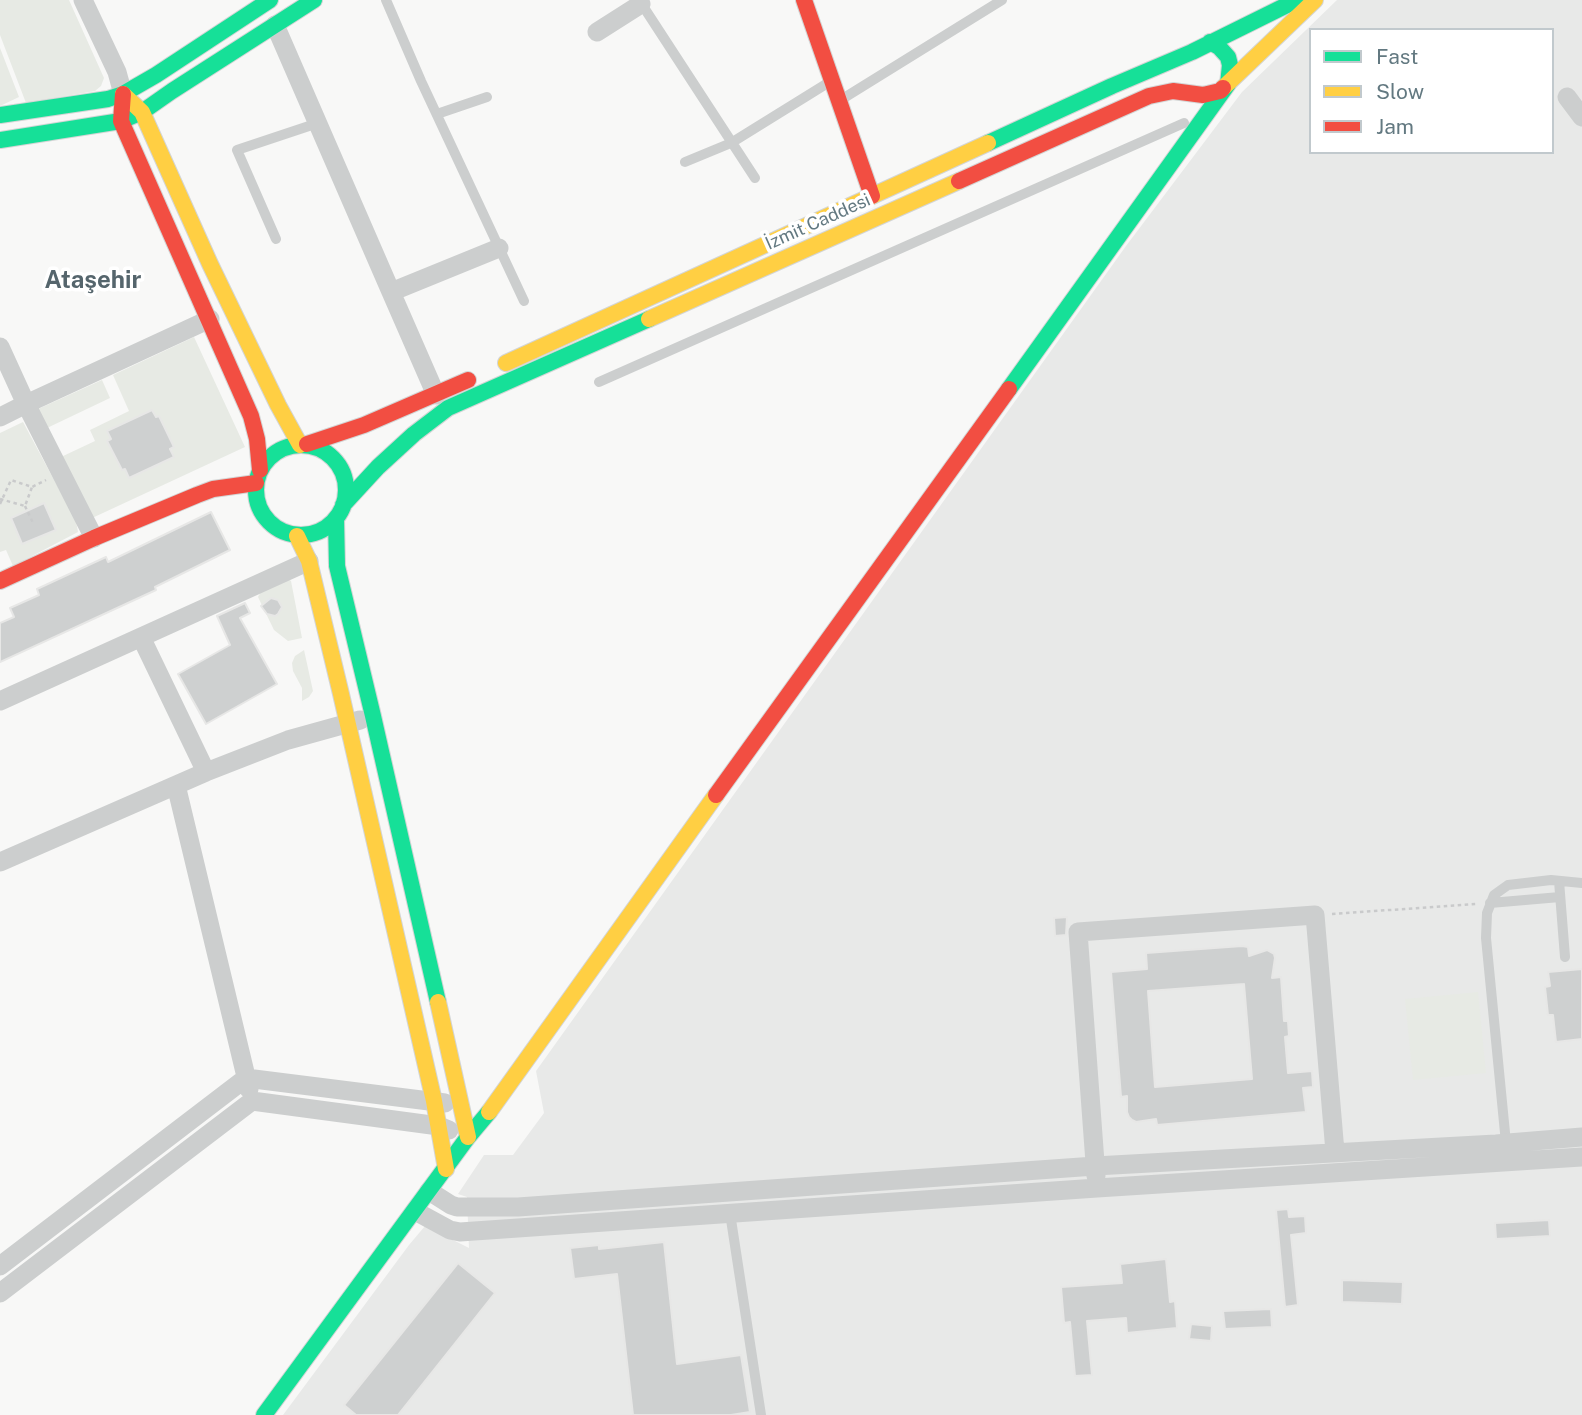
<!DOCTYPE html>
<html>
<head>
<meta charset="utf-8">
<style>
	body { margin:0 }
	#map { position:relative; width:1582px; height:1415px; overflow:hidden; background:#f8f8f7; font-family:"Public Sans",sans-serif }
	canvas { display:block }
	.legend { position:absolute; left:1309px; top:28px; width:245px; height:126px; box-sizing:border-box; background:#fff; border:2px solid #c1c9cd; margin:0; padding:9px 12px; list-style:none; font-size:21px; color:#637981 }
	.legend li { display:flex; align-items:center; gap:14px; height:35px }
	.legend b { width:35px; border:2px solid #c1c9cd }
</style>
</head>
<body>
<div id="map">
<canvas width="1582" height="1415"></canvas>
<ul class="legend">
<li><b style="height:9px;background:#16e098"></b>Fast</li>
<li><b style="height:9px;background:#ffcf43"></b>Slow</li>
<li><b style="height:9px;background:#f24e42"></b>Jam</li>
</ul>
</div>
<script>
const c = document.querySelector('canvas').getContext('2d');
c.lineJoin = 'round';
function paint(path, color) {
  c.fillStyle = color;
  c.fill(path, 'evenodd');
}
function toPath(rows) {
  const path = new Path2D();
  for (const r of rows) {
    if (r.length === 3) {
      path.moveTo(r[0] + r[2], r[1]);
      path.arc(r[0], r[1], r[2], 0, 2 * Math.PI);
      continue;
    }
    path.moveTo(r[0], r[1]);
    for (let i = 2; i < r.length; i += 2) path.lineTo(r[i], r[i + 1]);
  }
  return path;
}
function trace(path, color, width, dash) {
  c.strokeStyle = color;
  c.lineWidth = width;
  c.lineCap = dash ? 'butt' : 'round';
  c.setLineDash(dash || []);
  c.stroke(path);
}
function label(font, color, halo, rows, align = 'center') {
  c.font = font + ' "Public Sans",sans-serif';
  c.lineWidth = 7;
  c.setLineDash([]);
  c.textBaseline = 'middle';
  c.strokeStyle = halo;
  c.fillStyle = color;
  for (const [text, x, y, turn = 0] of rows) {
    c.save();
    c.translate(x, y);
    c.rotate((+turn || 0) * Math.PI / 180);
    c.textAlign = isNaN(turn) ? turn : align;
    if (halo) c.strokeText(text, 0, 0);
    c.fillText(text, 0, 0);
    c.restore();
  }
}
paint(toPath([
	[1337,0,1582,0,1582,1415,283,1415,409,1245,425,1226,469,1248,467,1197,458,1194,484,1155,513,1155,544,1113,536,1071,1126,246,1242,92],
	[1311,30,1552,30,1552,152,1311,152]
]), '#e8e9e8');
paint(toPath([
	[0,0,69,0,104,78,101,86,95,91,26,103,0,35],
	[0,48,19,97,0,106],
	[194,337,245,447,90,519,61,457,95,441,90,430,129,411,113,375],
	[159,416,174,457,161,463,158,457,129,478,125,469,121,470,108,441,111,439,107,431,121,424,123,429],
	[102,380,110,398,47,428,38,409],
	[23,422,76,521,78,532,13,566,6,550,0,552,0,433],
	[285,577,291,581,302,638,288,641,274,630,258,597,263,587],
	[304,650,313,691,309,697,302,701,302,688,293,671,292,663,295,656],
	[1478,992,1486,1073,1413,1080,1405,999]
]), '#e7eae4');
const building = toPath([
	[152,410,156,417,159,416,174,447,170,449,174,457,129,478,125,469,122,470,107,441,111,439,107,431,152,410],
	[44,503,56,530,22,544,11,518,44,503],
	[211,512,230,550,155,587,156,590,0,662,0,623,14,617,10,608,39,595,37,589,106,557,108,562,211,512],
	[271,598,278,600,282,607,278,614,275,616,267,614,261,606,271,598],
	[245,603,250,613,240,618,277,684,206,724,178,674,230,645,217,616,245,603],
	[1067,917,1066,935,1055,936,1054,918,1067,917],
	[1242,946,1248,947,1249,956,1267,950,1274,954,1275,958,1272,978,1281,977,1284,1021,1288,1021,1289,1036,1285,1037,1288,1073,1312,1071,1313,1087,1303,1088,1306,1112,1157,1125,1156,1119,1136,1122,1132,1120,1129,1117,1127,1112,1127,1096,1121,1097,1111,972,1147,969,1146,953,1242,946],
	[1244,984,1252,1079,1155,1087,1148,991,1244,984],
	[1582,969,1582,1039,1556,1042,1553,1015,1548,1015,1545,987,1550,986,1548,972,1582,969],
	[1288,1209,1289,1217,1305,1216,1306,1233,1291,1235,1298,1305,1285,1307,1276,1210,1288,1209],
	[1549,1220,1550,1236,1496,1239,1495,1223,1549,1220],
	[664,1242,677,1364,741,1355,750,1412,731,1415,633,1415,617,1274,574,1279,570,1248,599,1245,599,1249,664,1242],
	[1166,1259,1170,1302,1175,1301,1177,1328,1127,1333,1126,1318,1087,1321,1092,1375,1075,1376,1070,1322,1064,1323,1061,1287,1122,1283,1120,1264,1166,1259],
	[458,1263,495,1293,398,1415,356,1415,344,1405,458,1263],
	[1342,1280,1403,1282,1402,1304,1342,1302,1342,1280],
	[1271,1309,1272,1327,1225,1329,1223,1311,1271,1309],
	[1191,1324,1212,1326,1211,1341,1189,1339,1191,1324]
]);
paint(building, '#ced0d0');
trace(building, '#e7e7e6', 2);
const fast = toPath([
	[0,115,108,99,123,94,156,75,270,0],
	[0,140,121,121,142,112,172,91,314,0],
	[988,143,1112,86,1192,52,1297,0],
	[1009,389,1228,84,1230,65,1228,57,1219,47,1210,42],
	[301,490,45],
	[343,505,378,467,414,434,448,408,649,319],
	[336,518,337,566,373,716,438,1002],
	[264,1415,468,1137,489,1112]
]);
const slow = toPath([
	[1223,88,1315,0],
	[123,94,142,112,210,264,278,405,300,445],
	[649,319,959,181],
	[506,363,988,143],
	[297,536,309,561,341,694,434,1101,446,1169],
	[438,1002,468,1137],
	[489,1112,716,795]
]);
const jam = toPath([
	[804,0,872,196],
	[123,94,121,121,251,416,257,439,260,470],
	[959,181,1149,96,1173,91,1203,95,1220,91,1223,88],
	[307,444,364,425,468,380],
	[0,581,94,538,197,495,213,489,256,483],
	[716,795,1009,389]
]);
trace(fast, '#d3d5d5', 18);
trace(slow, '#d3d5d5', 18);
trace(jam, '#d3d5d5', 18);
trace(toPath([
	[0,499,25,506,32,487],
	[0,504,11,480,32,487,46,480],
	[25,506,33,523],
	[1332,914,1476,904]
]), '#c9cacb', 2.5, [3.5, 3.5]);
trace(toPath([
	[386,0,421,81,524,301],
	[641,3,755,178],
	[839,101,1002,0],
	[437,114,487,97],
	[685,162,731,143,831,81],
	[276,239,237,150,318,123],
	[599,382,1184,123],
	[1559,881,1565,957],
	[1490,903,1560,897],
	[1506,1143,1486,938,1487,913,1494,895,1508,885,1551,880,1582,883],
	[730,1213,761,1415]
]), '#cccece', 10);
trace(toPath([
	[83,0,117,72,123,94],
	[275,25,391,292],
	[597,32,641,4],
	[1567,97,1582,117],
	[0,347,26,404,0,417],
	[436,395,391,292,499,248],
	[94,538,26,404,210,319],
	[141,637,206,772],
	[0,701,309,561],
	[176,785,249,1089],
	[0,862,206,772,288,740,360,720],
	[1096,1176,1078,932,1315,915,1335,1152],
	[429,1191,451,1205,457,1207,518,1207,1095,1166,1496,1144,1582,1137],
	[415,1211,450,1230,460,1232,1097,1188,1582,1157],
	[0,1266,246,1078,445,1103],
	[0,1293,252,1101,439,1126,449,1130]
]), '#cccece', 19);
trace(fast, '#16e098', 16);
trace(slow, '#ffcf43', 16);
trace(jam, '#f24e42', 16);
label('18px', '#637981', '#fff', [
	["İzmit Caddesi",818,222,-24]
]);
label('bold 24px', '#55656c', '#fff', [
	["Ataşehir",93,281]
]);
</script>
</body>
</html>
